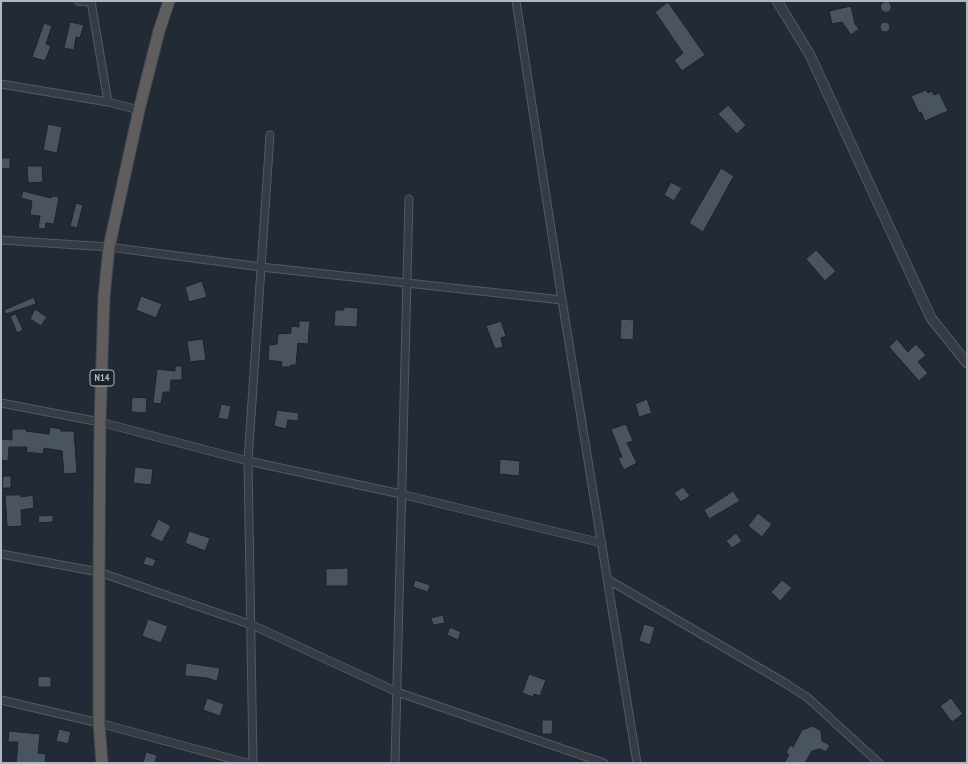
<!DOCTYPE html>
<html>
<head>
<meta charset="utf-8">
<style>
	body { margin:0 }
	#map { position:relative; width:968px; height:764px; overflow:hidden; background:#212a35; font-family:"PT Sans Narrow",sans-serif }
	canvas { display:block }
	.frame { position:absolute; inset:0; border:2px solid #afb7c2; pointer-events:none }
</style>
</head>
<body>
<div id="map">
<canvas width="968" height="764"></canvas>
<div class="frame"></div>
</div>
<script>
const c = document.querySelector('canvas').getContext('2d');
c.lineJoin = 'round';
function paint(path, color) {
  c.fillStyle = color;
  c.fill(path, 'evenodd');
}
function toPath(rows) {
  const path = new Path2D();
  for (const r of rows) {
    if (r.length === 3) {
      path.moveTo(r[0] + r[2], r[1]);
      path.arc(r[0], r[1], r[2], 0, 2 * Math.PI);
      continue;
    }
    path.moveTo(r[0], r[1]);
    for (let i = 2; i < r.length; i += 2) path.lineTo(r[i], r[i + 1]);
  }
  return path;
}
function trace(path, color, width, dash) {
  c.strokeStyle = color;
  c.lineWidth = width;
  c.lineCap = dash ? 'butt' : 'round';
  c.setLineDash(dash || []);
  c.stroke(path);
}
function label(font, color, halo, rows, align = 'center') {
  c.font = font + ' "PT Sans Narrow",sans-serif';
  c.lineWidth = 3;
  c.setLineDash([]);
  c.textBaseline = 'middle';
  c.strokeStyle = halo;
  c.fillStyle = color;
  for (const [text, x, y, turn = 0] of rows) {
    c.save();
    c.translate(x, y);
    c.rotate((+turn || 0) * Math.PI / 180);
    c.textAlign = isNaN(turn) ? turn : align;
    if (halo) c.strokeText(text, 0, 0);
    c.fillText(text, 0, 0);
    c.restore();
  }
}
const building = toPath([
	[886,7,5.5],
	[668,2,705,55,682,71,674,60,683,53,655,12,668,2],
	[851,6,855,24,859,29,851,35,842,22,832,24,829,11,851,6],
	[885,27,5],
	[70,22,84,25,80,38,76,37,74,50,64,48,70,22],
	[44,23,52,26,46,44,51,46,45,61,32,57,44,23],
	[926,90,928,93,932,91,934,95,939,93,948,111,925,121,921,112,919,113,911,96,926,90],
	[728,105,746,125,737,134,718,114,728,105],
	[48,124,62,127,57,153,43,150,48,124],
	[1,158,10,158,10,169,1,168,1,158],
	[27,166,42,166,43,182,28,183,27,166],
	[721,168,734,176,703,232,689,223,721,168],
	[671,182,682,188,674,201,664,195,671,182],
	[23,191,51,198,52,196,59,197,54,224,46,223,45,229,38,228,40,216,30,215,32,201,21,198,23,191],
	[76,203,83,205,77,228,70,226,76,203],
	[816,250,836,271,825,281,806,259,816,250],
	[202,281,207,297,189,302,185,287,202,281],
	[141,296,162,304,156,318,136,310,141,296],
	[34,297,36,304,6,314,4,310,34,297],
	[344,307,358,308,357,327,334,326,335,310,344,310,344,307],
	[35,309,47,317,41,326,30,319,35,309],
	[16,314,23,330,17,333,10,316,16,314],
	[621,319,634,320,633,340,620,339,621,319],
	[299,321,310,321,309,330,308,344,298,343,296,365,291,365,290,367,281,367,282,362,268,360,269,345,277,344,278,334,291,333,291,326,299,327,299,321],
	[501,321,506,336,501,338,503,347,495,349,486,326,501,321],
	[203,339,206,360,190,362,187,341,203,339],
	[897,339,908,352,916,344,926,355,918,362,928,373,919,381,889,347,897,339],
	[175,366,182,366,182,380,171,380,170,392,163,392,161,404,153,403,157,369,175,371,175,366],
	[132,397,147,398,146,413,131,412,132,397],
	[647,399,652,413,639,417,635,404,647,399],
	[221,404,231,406,228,420,218,418,221,404],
	[277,410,299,413,298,421,288,420,286,429,274,426,277,410],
	[626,424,633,441,627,443,637,463,624,470,618,458,622,457,611,429,626,424],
	[50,427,61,429,61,431,74,431,77,473,64,474,62,451,44,448,43,454,26,452,27,447,9,447,8,461,1,460,1,439,12,440,12,429,26,429,26,431,49,434,50,427],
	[500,459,520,461,519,476,499,474,500,459],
	[135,467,153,469,151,485,133,483,135,467],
	[3,476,11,476,11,488,2,488,3,476],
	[683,487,690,496,681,502,674,493,683,487],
	[733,491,740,501,709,519,704,510,733,491],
	[5,495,21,495,21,497,33,495,34,508,21,510,22,526,7,527,5,495],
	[758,513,772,524,762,537,748,526,758,513],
	[53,515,53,522,39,523,38,516,53,515],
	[158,519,171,526,162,542,150,536,158,519],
	[189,531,210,538,205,551,185,543,189,531],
	[736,533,742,541,732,548,726,541,736,533],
	[146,556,156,560,153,567,143,564,146,556],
	[348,568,348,586,326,586,326,569,348,568],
	[415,580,430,585,428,592,413,587,415,580],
	[782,580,792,588,780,601,771,592,782,580],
	[443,615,445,623,433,625,431,618,443,615],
	[148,619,168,626,161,643,142,636,148,619],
	[644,624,655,627,650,645,639,641,644,624],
	[450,627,461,632,458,640,447,635,450,627],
	[186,663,220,668,217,681,207,678,185,676,186,663],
	[529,674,546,680,540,696,534,694,533,697,522,693,529,674],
	[38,676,51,677,51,687,38,687,38,676],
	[207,698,224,704,220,716,203,710,207,698],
	[951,698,963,714,952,722,940,706,951,698],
	[542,720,553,720,552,734,542,734,542,720],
	[813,726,821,731,822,741,830,745,826,752,820,749,812,751,805,763,784,763,789,755,786,753,790,745,793,747,802,730,813,726],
	[59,729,71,732,68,744,56,741,59,729],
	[9,731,40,734,38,753,46,754,45,763,16,763,18,742,8,742,9,731],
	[146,752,157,755,155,763,143,763,146,752]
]);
paint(building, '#4a5460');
trace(building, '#1c232c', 1);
const minor = toPath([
	[78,1,92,2],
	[91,1,108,102],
	[516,1,562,300],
	[1,84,108,102,139,110],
	[1,240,109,247,261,267,562,300,637,763],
	[1,403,100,422,248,461,401,494,602,543],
	[1,554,99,572,252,625,397,692,604,763],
	[607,579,785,683,808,698,879,763],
	[1,700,99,723,247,763],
	[253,763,248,461,270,135],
	[395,763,409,199]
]);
const tertiary = toPath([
	[777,1,810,55,931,318,967,363]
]);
const trunk = toPath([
	[102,763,99,723,99,572,100,422,104,297,109,247,139,110,159,31,169,1]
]);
trace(minor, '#525a63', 9);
trace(tertiary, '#525a63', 11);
trace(trunk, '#3f4750', 13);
trace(minor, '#353c45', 7);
trace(tertiary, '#353c45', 9);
trace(trunk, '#5f5e5c', 11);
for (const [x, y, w] of [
	[102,378,24]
]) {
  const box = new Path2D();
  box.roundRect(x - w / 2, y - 8, w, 16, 3);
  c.fillStyle = '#1a212a';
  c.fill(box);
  trace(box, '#afb7c2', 1);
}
label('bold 10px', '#afb7c2', null, [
	["N14",102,378]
]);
</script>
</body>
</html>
